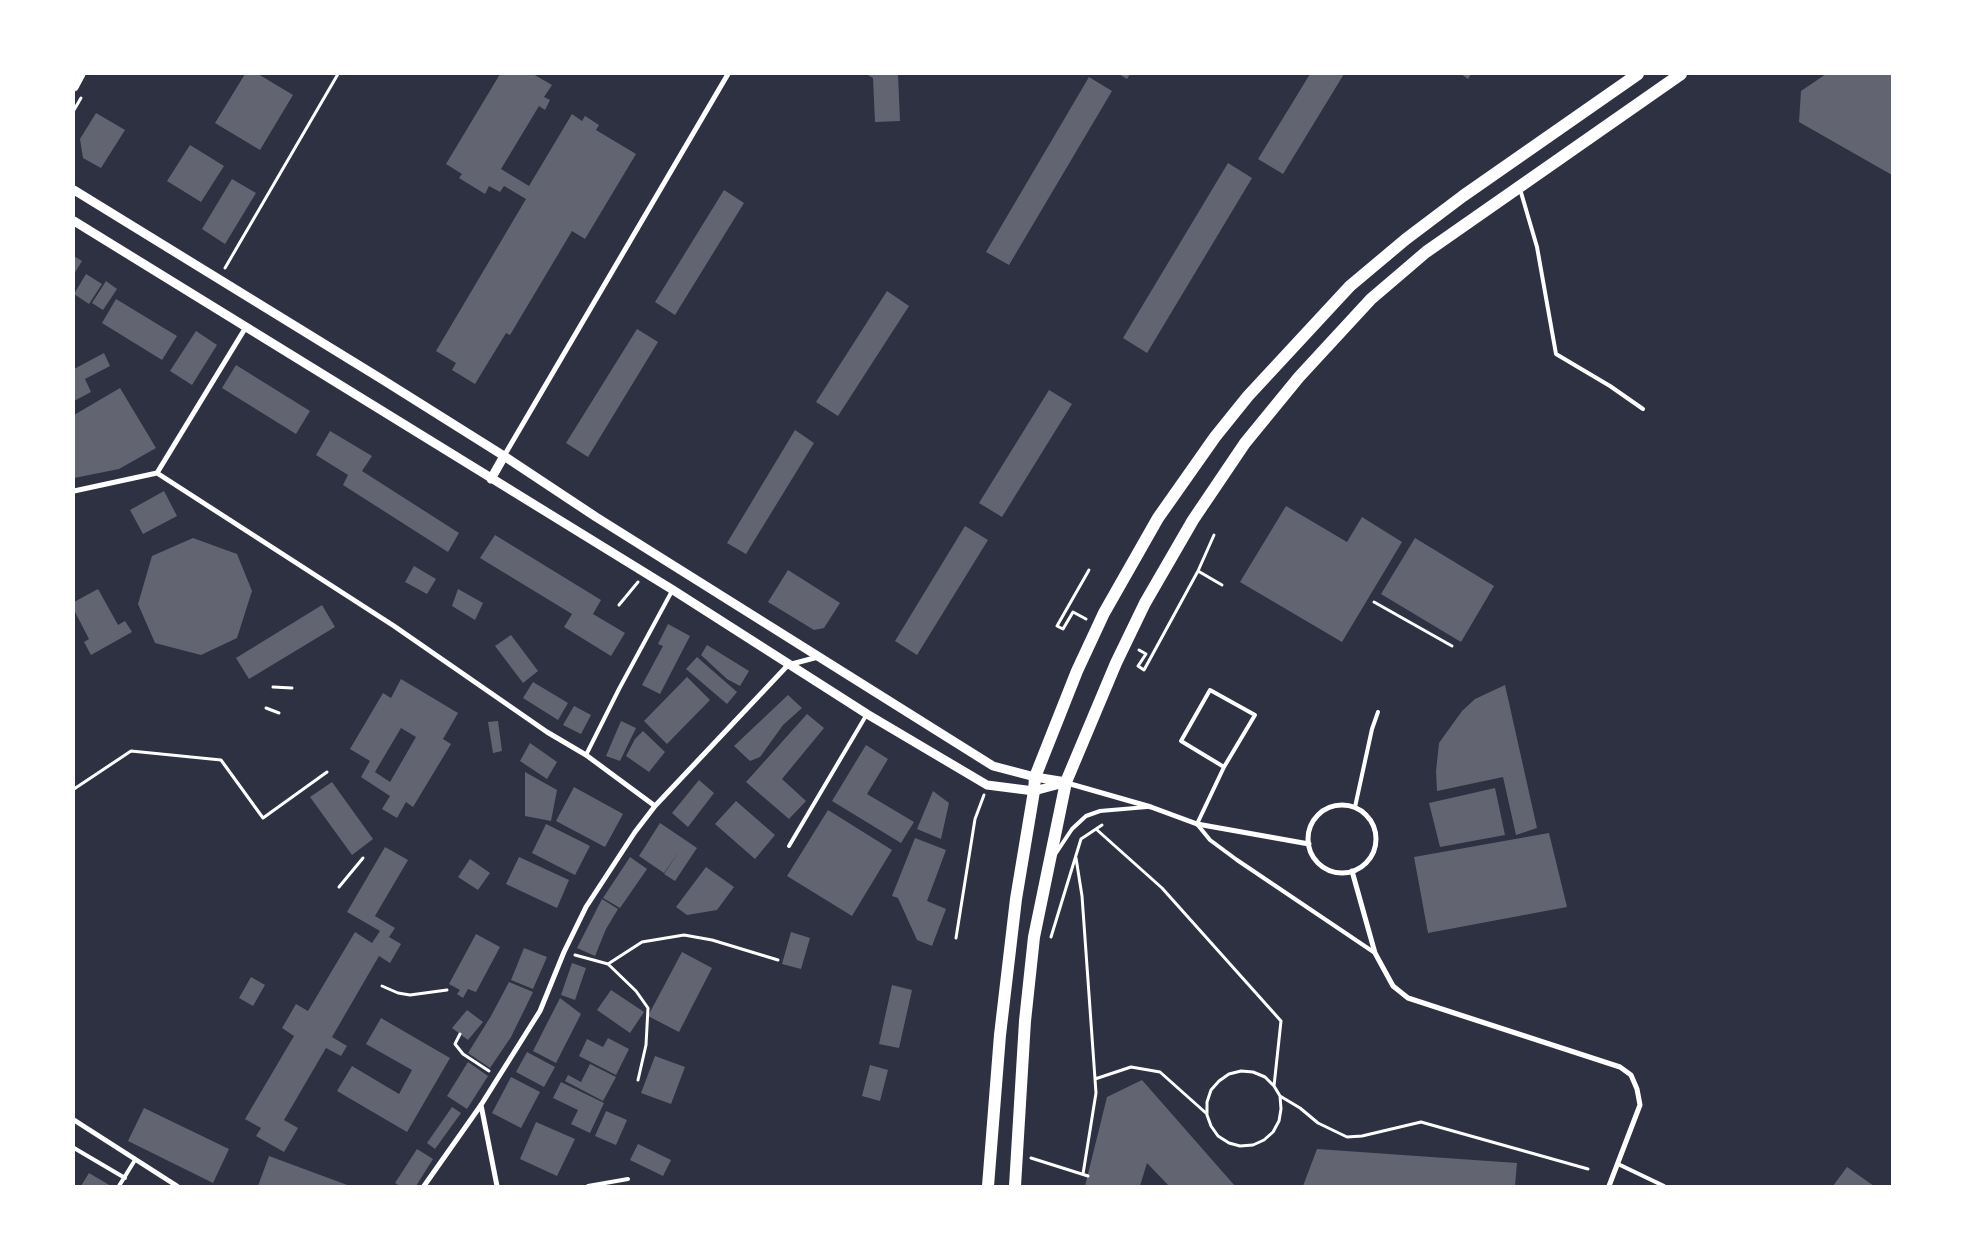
<!DOCTYPE html>
<html>
<head>
<meta charset="utf-8">
<style>
	body { margin:0 }
	#map { position:relative; width:1966px; height:1260px; overflow:hidden; background:#2d3142; font-family:"Space Grotesk",sans-serif }
	canvas { display:block }
	.frame { position:absolute; inset:0; border:75px solid #fff; pointer-events:none }
</style>
</head>
<body>
<div id="map">
<canvas width="1966" height="1260"></canvas>
<div class="frame"></div>
</div>
<script>
const c = document.querySelector('canvas').getContext('2d');
c.lineJoin = 'round';
function paint(path, color) {
  c.fillStyle = color;
  c.fill(path, 'evenodd');
}
function toPath(rows) {
  const path = new Path2D();
  for (const r of rows) {
    if (r.length === 3) {
      path.moveTo(r[0] + r[2], r[1]);
      path.arc(r[0], r[1], r[2], 0, 2 * Math.PI);
      continue;
    }
    path.moveTo(r[0], r[1]);
    for (let i = 2; i < r.length; i += 2) path.lineTo(r[i], r[i + 1]);
  }
  return path;
}
function trace(path, color, width, dash) {
  c.strokeStyle = color;
  c.lineWidth = width;
  c.lineCap = dash ? 'butt' : 'round';
  c.setLineDash(dash || []);
  c.stroke(path);
}
paint(toPath([
	[245,74,258,74,293,95,260,150,215,123],
	[500,74,533,74,552,85,544,97,550,100,545,110,539,106,501,169,529,186,572,114,582,121,585,116,599,125,596,130,636,154,585,239,572,231,510,335,506,333,475,384,452,370,456,363,436,351,526,199,504,186,500,192,489,186,485,194,459,178,462,174,446,164],
	[866,74,898,74,900,121,875,122,873,78],
	[1119,74,1130,74,1127,79],
	[1310,74,1344,74,1283,174,1258,159],
	[1461,74,1471,74,1468,79],
	[1826,74,1892,74,1892,175,1799,122,1801,91],
	[1089,77,1112,91,1009,265,986,252],
	[96,113,125,130,101,168,83,158,80,139],
	[190,145,224,166,201,202,167,181],
	[1228,163,1252,178,1147,353,1123,338],
	[232,179,256,193,225,244,202,229],
	[724,190,744,203,675,315,655,302],
	[74,256,82,261,74,274],
	[86,274,102,284,89,304,74,294],
	[106,281,117,289,103,310,92,303],
	[887,291,909,306,838,416,816,402],
	[116,299,177,336,162,360,102,323],
	[637,329,658,342,588,457,566,443],
	[196,331,217,345,192,385,170,371],
	[104,353,110,366,85,379,91,392,74,401,74,369],
	[236,365,310,411,296,434,222,388],
	[120,388,156,448,119,469,74,478,74,415],
	[1049,390,1072,404,1002,517,979,503],
	[795,430,814,443,746,554,727,543],
	[330,431,372,456,362,471,459,533,448,552,343,485,348,475,316,455],
	[164,491,177,516,143,534,130,510],
	[1286,506,1347,542,1362,517,1402,542,1342,642,1240,582],
	[965,526,988,540,917,655,895,641],
	[495,535,601,600,593,614,625,633,611,656,564,627,572,614,480,558],
	[193,538,237,554,252,591,237,638,201,655,155,643,138,604,152,556],
	[1415,538,1494,586,1461,642,1381,594],
	[414,566,436,579,427,594,405,582],
	[788,570,840,603,824,628,814,630,768,602],
	[98,589,118,625,125,621,132,632,91,655,84,642,89,639,74,610,74,602],
	[458,589,483,603,475,620,452,606],
	[322,605,335,627,249,679,236,658],
	[668,624,690,636,660,694,642,685,663,646,658,644],
	[511,635,538,671,523,683,495,646],
	[707,645,749,671,740,686,727,679,701,655],
	[697,657,737,692,727,704,686,669],
	[687,677,710,700,667,744,644,721],
	[401,679,458,713,443,739,451,744,413,807,406,802,397,818,382,809,390,796,361,777,370,761,350,749,383,693,391,698],
	[401,728,416,737,390,782,375,772],
	[533,682,568,703,558,720,523,698],
	[1505,685,1537,828,1516,835,1503,777,1437,791,1436,771,1439,743,1462,711,1475,699],
	[788,695,802,708,783,725,760,757,750,761,734,746],
	[574,706,591,715,581,734,563,725],
	[807,714,824,728,782,779,806,801,789,819,746,782],
	[498,721,502,751,493,753,488,722],
	[621,721,636,728,620,761,606,756],
	[643,731,665,752,649,772,626,756,635,739],
	[530,743,557,762,547,779,520,761],
	[866,745,888,759,867,794,914,822,901,843,832,801],
	[525,772,557,790,551,821,525,816],
	[699,780,714,793,688,827,672,813],
	[332,782,373,839,352,855,310,797],
	[574,787,623,814,605,847,556,821],
	[1495,788,1505,835,1440,847,1429,803],
	[933,791,949,803,941,839,917,829],
	[736,801,775,835,755,859,715,824],
	[828,810,892,850,852,916,787,876],
	[660,823,697,848,675,881,664,874,680,850,664,873,639,856],
	[546,824,590,846,575,875,532,853],
	[1549,833,1567,907,1428,933,1414,857],
	[915,838,946,850,927,901,946,909,932,946,917,940,898,898,892,896],
	[385,847,408,860,375,916,395,928,389,937,401,944,390,963,379,956,332,1037,347,1046,341,1056,326,1048,284,1120,298,1128,284,1152,256,1136,261,1128,245,1119,294,1036,282,1028,296,1004,308,1011,355,932,372,943,380,931,347,912],
	[519,857,569,880,557,908,506,884],
	[630,857,647,869,620,908,603,898],
	[470,859,490,873,478,890,458,877],
	[706,867,734,887,717,910,687,915,676,907],
	[602,899,618,909,606,929,595,956,577,948],
	[791,932,810,938,801,969,782,964],
	[476,934,500,947,476,992,468,989,463,998,457,994,460,990,449,984],
	[524,948,547,957,533,989,511,980],
	[682,952,712,968,679,1032,648,1016],
	[572,963,586,968,575,1000,561,995],
	[251,977,265,985,253,1006,239,998],
	[509,982,533,992,511,1037,490,1068,468,1053,491,1016],
	[892,985,912,990,899,1048,879,1044],
	[611,990,644,1012,630,1033,597,1010],
	[560,998,581,1014,556,1063,533,1051],
	[467,1010,483,1022,468,1040,452,1028],
	[381,1018,450,1058,407,1132,337,1091,352,1066,399,1094,412,1070,366,1044],
	[608,1038,629,1049,616,1075,579,1056,587,1039,603,1047],
	[527,1052,555,1067,544,1087,516,1072],
	[655,1056,685,1067,671,1104,641,1093],
	[468,1062,488,1076,467,1109,447,1096],
	[590,1064,616,1077,603,1101,565,1081,568,1075,581,1082],
	[870,1065,888,1070,880,1101,862,1096],
	[511,1077,540,1092,521,1128,492,1113],
	[1142,1080,1235,1186,1169,1186,1147,1163,1140,1186,1085,1186,1107,1097],
	[561,1082,604,1103,590,1133,571,1124,578,1110,553,1098],
	[452,1107,461,1113,435,1149,427,1143],
	[144,1108,229,1149,213,1183,128,1141],
	[606,1111,627,1120,616,1145,595,1136],
	[536,1122,575,1139,557,1176,520,1159],
	[638,1144,671,1160,663,1176,630,1160],
	[417,1149,433,1159,416,1186,400,1186,395,1183],
	[1317,1149,1517,1163,1515,1186,1303,1186],
	[269,1156,350,1186,258,1186],
	[1847,1167,1874,1186,1833,1186],
	[89,1173,111,1186,81,1186]
]), '#626471');
trace(toPath([
	[74,110,81,98],
	[225,268,338,74],
	[1198,571,1222,585],
	[1374,602,1452,646],
	[619,605,638,582],
	[1086,619,1073,612,1063,629,1057,626,1089,570],
	[1139,650,1146,654,1138,666,1144,670,1198,571,1214,535],
	[273,687,292,688],
	[266,708,279,713],
	[74,789,131,751,221,760,263,818,327,772],
	[1096,829,1162,888,1281,1021,1274,1086,1280,1096,1281,1109,1279,1121,1273,1132,1264,1140,1253,1145,1240,1146,1229,1143,1218,1136,1211,1126,1207,1115,1207,1102,1211,1090,1219,1081,1229,1074,1241,1071,1253,1072,1265,1077,1274,1086],
	[1076,858,1082,896,1096,1093,1083,1174],
	[339,887,363,858],
	[1051,937,1081,839,1102,825],
	[956,938,975,819,984,795],
	[575,955,608,964,642,942,684,935,712,940,778,960],
	[608,964,636,991,648,1008,646,1045,638,1080],
	[382,986,398,993,410,995,447,990],
	[460,1034,455,1044,463,1054,489,1071],
	[1095,1079,1131,1067,1160,1072,1207,1114],
	[1280,1096,1300,1108,1318,1123,1347,1137,1362,1136,1421,1122,1588,1169],
	[1031,1158,1088,1176]
]), '#fff', 3);
trace(toPath([
	[1520,189,1537,247,1556,354,1610,386,1643,409],
	[586,755,619,689,672,591],
	[1224,767,1181,741,1210,690,1255,715,1224,767,1197,824,1210,840,1237,860,1375,953],
	[1355,807,1372,729,1378,712],
	[789,846,867,714],
	[1056,853,1072,829,1086,816,1100,811,1147,807],
	[74,1148,125,1178],
	[1618,1164,1664,1186],
	[119,1186,135,1160],
	[588,1186,628,1179]
]), '#fff', 4);
trace(toPath([
	[504,456,728,74],
	[157,473,394,626,547,732,586,755,655,806],
	[74,491,157,473,246,327],
	[1067,783,1151,807,1197,824,1309,844],
	[1342,839,34],
	[1352,871,1375,953,1393,986,1408,998,1620,1067,1631,1075,1637,1089,1640,1105,1609,1186],
	[481,1105,497,1186],
	[74,1120,177,1186],
	[424,1186,481,1105,540,1011,564,952,586,907,635,832,655,806,788,665,818,657]
]), '#fff', 5);
trace(toPath([
	[74,87,81,74],
	[74,190,383,380,504,456,596,517,993,766,1035,777,1066,782],
	[74,221,673,590,867,714,987,785,1034,791,1064,783],
	[491,479,504,456]
]), '#fff', 9);
trace(toPath([
	[988,1186,1000,1035,1016,899,1034,791,1035,777,1077,671,1104,613,1158,518,1215,437,1248,396,1350,286,1406,239,1463,196,1638,74],
	[1015,1186,1025,1021,1034,937,1066,782,1116,663,1145,603,1193,520,1245,443,1299,377,1371,299,1426,252,1681,74]
]), '#fff', 12);
</script>
</body>
</html>
